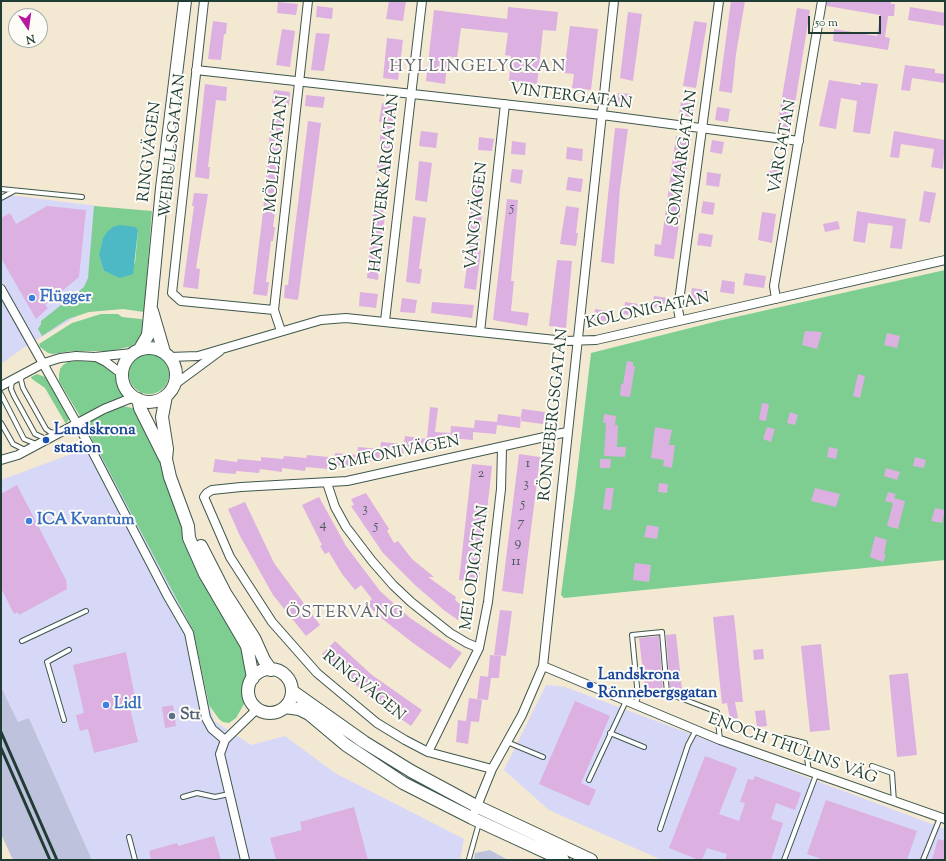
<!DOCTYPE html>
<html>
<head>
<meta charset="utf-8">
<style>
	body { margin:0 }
	#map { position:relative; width:946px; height:861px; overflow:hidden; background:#f3e9d2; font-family:"Sorts Mill Goudy",serif }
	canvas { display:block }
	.frame { position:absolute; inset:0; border:2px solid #1f3d34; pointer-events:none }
	.north { position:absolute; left:8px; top:8px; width:40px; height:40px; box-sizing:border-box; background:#fdfcf7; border:1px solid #a4b0a9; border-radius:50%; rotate:167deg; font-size:11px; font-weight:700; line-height:16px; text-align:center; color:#1f3d34 }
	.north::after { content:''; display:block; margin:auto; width:14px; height:18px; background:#b5179e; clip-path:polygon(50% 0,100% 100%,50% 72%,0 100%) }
	.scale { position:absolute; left:808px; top:16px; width:73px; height:18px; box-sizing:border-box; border:2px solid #1f3d34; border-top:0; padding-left:5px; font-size:12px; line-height:14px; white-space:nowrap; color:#1f3d34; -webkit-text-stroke:3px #fdfcf7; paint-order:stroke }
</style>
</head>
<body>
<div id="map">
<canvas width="946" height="861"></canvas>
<div class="frame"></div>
<div class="north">N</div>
<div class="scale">50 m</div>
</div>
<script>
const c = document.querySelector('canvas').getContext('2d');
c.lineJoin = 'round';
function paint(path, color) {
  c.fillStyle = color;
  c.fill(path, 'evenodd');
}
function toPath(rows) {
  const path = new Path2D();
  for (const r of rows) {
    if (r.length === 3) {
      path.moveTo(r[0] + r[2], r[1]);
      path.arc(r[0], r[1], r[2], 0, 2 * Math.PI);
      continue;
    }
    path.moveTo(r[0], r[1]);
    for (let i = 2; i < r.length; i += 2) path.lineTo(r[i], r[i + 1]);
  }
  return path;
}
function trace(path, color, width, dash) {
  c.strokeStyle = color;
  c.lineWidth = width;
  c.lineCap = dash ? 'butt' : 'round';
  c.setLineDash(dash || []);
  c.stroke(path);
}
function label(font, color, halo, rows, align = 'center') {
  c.font = font + ' "Sorts Mill Goudy",serif';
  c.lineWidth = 4;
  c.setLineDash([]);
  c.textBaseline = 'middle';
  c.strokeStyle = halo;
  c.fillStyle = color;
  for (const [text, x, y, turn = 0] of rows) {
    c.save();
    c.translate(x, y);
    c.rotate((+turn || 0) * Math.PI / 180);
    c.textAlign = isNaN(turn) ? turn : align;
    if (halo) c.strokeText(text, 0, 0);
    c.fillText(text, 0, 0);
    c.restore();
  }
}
paint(toPath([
	[1,194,97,206,86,311,26,346,1,364],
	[96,445,193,630,207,697,214,721,251,745,285,736,335,773,464,839,460,860,92,860,29,718,18,723,1,687,1,480],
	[546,685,565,687,945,829,945,860,662,860,580,824,549,810,504,770]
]), '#d7d7f8');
paint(toPath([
	[1,687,18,722,29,718,92,860,13,860,1,834],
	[490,850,508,860,474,860,475,853]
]), '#bfc2dd');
paint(toPath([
	[94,206,152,211,144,312,123,309,89,312,68,319,42,336,38,329,41,324,41,321,84,287,88,278],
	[138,230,135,263,115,275,104,271,99,256],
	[945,270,945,560,564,598,561,595,575,491,591,353,718,321],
	[101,314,118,314,122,317,141,319,145,321,145,328,140,339,132,346,111,351,72,351,53,354,48,353,40,347,39,344,72,323],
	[149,374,20],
	[77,361,96,362,107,366,113,372,125,398,81,418,59,381,59,375,60,369,63,365,68,362],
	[37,374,45,377,69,419,66,424,45,388,32,379,31,377],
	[122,406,133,408,140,414,162,465,183,533,244,646,249,672,244,688,244,704,236,718,229,723,223,722,219,719,209,705,193,630,84,424]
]), '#7dce90');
paint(toPath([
	[120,225,135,227,138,230,133,274,120,278,104,271,99,256,103,238,108,231,113,227]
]), '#4cb9c5');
paint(toPath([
	[389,1,406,1,403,21,386,19],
	[731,1,745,1,736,54,732,93,719,91],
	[827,1,891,1,891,4,895,4,894,16,888,16,885,37,890,38,888,50,833,41,834,29,877,36,880,15,827,6],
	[278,2,298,4,296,15,277,13],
	[317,6,333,8,332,19,316,17],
	[508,7,558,12,556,31,543,30,537,84,509,81,511,56,505,55,508,33,461,28,457,58,448,56,445,84,426,81,434,10,507,19],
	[910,7,945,13,945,26,908,20],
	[797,8,810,10,791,129,777,127],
	[628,12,642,14,633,81,620,78],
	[213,21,227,23,226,34,224,34,221,60,208,59],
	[694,21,707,23,696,88,683,86],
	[570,26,598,29,591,90,572,88,574,74,564,73],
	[282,29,295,31,290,67,276,65],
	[316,33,330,34,324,71,311,70],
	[387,38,403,40,398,80,383,78],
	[905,65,935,69,935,73,945,74,945,83,912,78,910,91,901,90],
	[829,80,861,85,861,82,878,84,870,134,853,132,857,101,841,98,836,129,819,126],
	[205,84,227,87,226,101,216,100,208,167,210,167,209,179,195,177],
	[274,90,290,92,289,105,272,103],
	[618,93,631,94,630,106,617,105],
	[306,95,325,97,323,108,305,106],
	[681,102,695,104,693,117,679,115],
	[382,103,396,104,392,137,394,137,392,149,379,147,382,122,379,122],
	[717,107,730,109,728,122,715,120],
	[271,118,284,119,278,172,280,172,273,227,275,227,273,241,271,241,266,282,269,282,267,296,253,294,263,212],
	[308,121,321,123,298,300,284,298,285,285,288,285],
	[615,128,628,129,620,189,614,264,601,262],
	[421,131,438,133,436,148,419,146],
	[894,131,945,140,943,169,931,167,934,149,901,144,899,158,890,157],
	[676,136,691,138,674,259,654,256,655,244,661,245],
	[479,137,494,139,492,151,478,150],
	[712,140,724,142,722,154,710,152],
	[512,141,526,143,525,155,511,154],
	[567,147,583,149,582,161,566,159],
	[771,159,785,161,781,185,768,183],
	[419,161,432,163,427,202,415,200],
	[378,162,390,164,389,174,376,173],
	[478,168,487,169,478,250,481,250,476,290,464,288,471,235,467,235],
	[512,169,523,170,521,184,510,182],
	[707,172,721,174,719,187,706,185],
	[568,177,583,179,581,192,566,190],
	[375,188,386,189,383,214,385,214,378,280,367,278],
	[924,191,936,193,930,223,919,221],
	[194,193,208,194,196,268,200,269,198,289,183,287,194,206,192,206],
	[507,199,518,200,511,281,514,281,511,311,529,313,527,326,493,320],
	[703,201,715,203,713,215,701,213],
	[47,206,86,210,79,277,45,305,48,308,36,319,1,258,1,218,10,213,16,224],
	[566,206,579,208,576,233,578,233,576,246,560,244],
	[857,211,906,219,902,249,890,248,893,226,868,223,865,243,853,241],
	[762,212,776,214,772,243,758,240],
	[413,216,426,218,419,269,422,269,420,284,406,282],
	[838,221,840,229,825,232,823,224],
	[699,233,713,235,711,247,697,245],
	[557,260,572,261,566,328,549,326],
	[745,273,766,276,764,288,743,285],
	[722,280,735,282,734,294,720,292],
	[692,288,706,290,704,301,690,299],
	[360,292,378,294,376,308,359,306],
	[654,296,669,298,667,309,652,307],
	[402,298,417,300,415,313,400,312],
	[432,302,474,305,472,318,431,313],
	[625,302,639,304,637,316,623,314],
	[595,309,610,311,608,322,593,320],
	[805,331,822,332,817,349,802,345],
	[887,333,900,336,897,348,884,345],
	[627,361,633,362,633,366,635,366,630,397,620,396,621,384,623,384],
	[858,374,865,376,860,398,853,396],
	[762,403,769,404,766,421,759,420],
	[430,407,438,408,435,432,451,433,449,446,427,443,426,451,403,448,405,436,427,439],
	[522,409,545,412,543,424,520,421],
	[790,412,798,415,795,425,787,423],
	[498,414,521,417,520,428,497,425,496,434,473,432,473,440,450,438,451,426,474,428,475,420,497,422],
	[604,414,616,416,615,425,618,425,617,447,626,447,625,457,604,456,606,423,603,423],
	[655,427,672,430,669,445,675,445,672,468,663,466,664,460,651,458],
	[767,427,775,429,771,442,763,439],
	[381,442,404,444,403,456,380,453],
	[358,447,380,449,379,462,356,459,356,467,333,465,335,453,357,455],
	[829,447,838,449,836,459,827,457],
	[519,454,540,457,523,594,502,591],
	[307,455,329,457,328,469,306,467,305,471,282,468,282,472,260,469,259,473,236,471,236,474,213,472,215,459,237,462,238,459,261,461,261,457,283,459,284,456,306,458],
	[915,457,926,460,924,468,913,466],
	[600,459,611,459,610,468,600,468],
	[472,464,492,466,479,582,459,580],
	[886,468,900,472,897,480,884,476],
	[659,483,668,484,667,493,658,492],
	[17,485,67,582,66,582,67,589,19,615,18,612,14,614,1,588,1,494],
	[606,488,614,488,611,510,603,509],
	[815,488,840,494,836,507,811,501],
	[888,492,896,494,894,498,905,501,898,529,887,526,893,503,885,501],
	[366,493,389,529,387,531,394,543,398,541,412,559,434,577,428,577,456,597,455,600,470,612,464,620,460,618,458,620,445,611,415,585,383,553,351,506,354,505,351,499],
	[319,497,346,546,380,591,410,618,462,653,450,669,413,643,380,617,367,604,372,599,361,585,355,590,342,574,329,552,325,554,320,546,322,545,302,505],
	[245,502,274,563,320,625,306,636,273,595,240,536,228,509],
	[935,508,945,510,942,523,931,521],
	[647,525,659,527,657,539,644,537],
	[875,536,887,540,884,554,886,554,883,562,870,557],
	[635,563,651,565,649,582,633,580],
	[500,610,512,611,506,656,494,655],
	[734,615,743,702,735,702,738,718,730,719,727,703,722,704,713,617],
	[676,634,682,689,673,690,670,690,666,635],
	[659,636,663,691,654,692,654,688,645,689,639,638],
	[335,641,372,675,422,710,411,726,368,696,322,654],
	[821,644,830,730,810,732,801,646],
	[763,649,764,659,754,660,753,650],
	[126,652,135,698,128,700,138,742,94,753,88,729,80,731,76,715,84,713,73,665],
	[490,655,501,656,499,678,491,678,488,700,477,699,480,676,490,677,488,677],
	[908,673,917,755,897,757,889,675],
	[469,698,482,700,479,722,467,721,471,721,468,744,456,742,458,720,466,721],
	[575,701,610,716,581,783,596,790,589,806,539,784],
	[173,705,176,726,165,728,162,707],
	[765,710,767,726,757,727,755,711],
	[705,756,737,768,719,814,739,821,745,803,740,802,748,779,753,780,755,776,801,793,795,810,776,803,771,819,783,823,771,860,725,860,727,854,707,848,702,860,699,860,669,848],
	[826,800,917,831,907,860,824,860,807,854],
	[354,807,368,860,276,860,270,838,302,830,300,822],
	[214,836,221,860,151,860,149,851,177,843,178,846],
	[938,839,945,841,945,860,932,860]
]), '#dcb0e1');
const service = toPath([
	[1,189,82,197],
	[1,198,14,191],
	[22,375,21,380,23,388,46,429,50,432,55,433],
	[12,380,11,389,14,396,35,434,46,439],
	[1,394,24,439,36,444],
	[1,423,13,444,25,450],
	[22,641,86,611],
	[635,705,638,697,632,635,662,632,667,693,717,712,720,740],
	[64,720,47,662,69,650],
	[610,733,644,747],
	[785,738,805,743,809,772],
	[507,742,543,757],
	[872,766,892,773,894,802],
	[589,780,626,701],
	[183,797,197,793,215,797,229,794],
	[660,829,688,745,696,730],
	[129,837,135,860],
	[469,859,479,823],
	[784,860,816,775],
	[923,860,940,818]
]);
const minor = toPath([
	[204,1,172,293,181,301,274,310,281,331],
	[196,70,602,115,799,141],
	[1,289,89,445,167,595,189,633,206,718,212,729,225,740],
	[776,299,774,286,822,1],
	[274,310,308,1],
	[680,320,678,309,719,1],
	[385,321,422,1],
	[480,332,505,104],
	[96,357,106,362,122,374],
	[169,357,198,356,321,320,346,318,565,341,596,340,945,260],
	[174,385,220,351],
	[1,386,44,363,60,358,76,356,95,357,132,353],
	[1,460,18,455,104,409,134,397],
	[327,483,335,507,346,527,372,561,393,585,411,602,450,633,467,643,479,648],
	[543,666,720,740,945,819],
	[428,752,479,648,488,602,501,489,502,448],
	[492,769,428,752,405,740,377,723,317,673,272,622,230,557,204,497,207,493,212,490,241,487,347,481,567,432],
	[475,811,492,769,522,715,543,666,614,1],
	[245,860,220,754,225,740,257,709]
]);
const secondary = toPath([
	[152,311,164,352],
	[149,375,27],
	[140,349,148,335,162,188,185,1],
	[166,396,162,417,167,449,166,459,170,477,188,526,189,538,205,574,247,646,253,678],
	[138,399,140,408,165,458],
	[201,546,225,593,254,638,264,660,271,670],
	[270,691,22],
	[292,691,364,742,411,771,476,806,591,860],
	[285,707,299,709,309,714,346,745,403,783,472,818,563,860]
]);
trace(service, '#3f574c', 6);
trace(minor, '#3f574c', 10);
trace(secondary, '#3f574c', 14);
trace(service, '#fff', 4);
trace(minor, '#fff', 8);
trace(secondary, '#fff', 12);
trace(toPath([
	[1,732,57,860],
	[1,748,50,860]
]), '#1f3d34', 3);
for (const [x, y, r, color] of [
	[32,298,4,"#3f7fe0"],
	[46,440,4,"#1a4fb4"],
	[29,521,4,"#3f7fe0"],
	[590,685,4,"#1a4fb4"],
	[106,705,4,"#3f7fe0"],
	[172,716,4,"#5c6f8a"]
]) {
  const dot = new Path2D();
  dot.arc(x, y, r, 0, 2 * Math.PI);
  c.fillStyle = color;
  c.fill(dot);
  trace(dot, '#fdfcf7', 1.5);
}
label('14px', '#4e5a5f', null, [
	["5",512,209],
	["1",528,465],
	["2",481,475],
	["3",526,485],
	["5",523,505],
	["3",365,510],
	["7",521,524],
	["4",323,526],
	["5",376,527],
	["9",518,544],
	["11",516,563]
]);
label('16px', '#1f3d34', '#fdfcf7', [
	["VINTERGATAN",571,98,7],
	["WEIBULLSGATAN",174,146,-84],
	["VÅRGATAN",784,147,-80],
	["RINGVÄGEN",151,152,-83],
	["MÖLLEGATAN",278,154,-84],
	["SOMMARGATAN",684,158,-82],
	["HANTVERKARGATAN",386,183,-84],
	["VÅNGVÄGEN",478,216,-84],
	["KOLONIGATAN",648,312,-12],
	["RÖNNEBERGSGATAN",555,415,-84],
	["SYMFONIVÄGEN",394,455,-11],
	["MELODIGATAN",476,568,-82],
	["RINGVÄGEN",363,687,39],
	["ENOCH THULINS VÄG",792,750,20]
]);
label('bold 16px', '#366cbe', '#fdfcf7', [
	["Flügger",40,298],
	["ICA Kvantum",37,521],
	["Lidl",114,705]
], 'left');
label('bold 16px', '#164399', '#fdfcf7', [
	["Landskrona",54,431],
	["station",54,449],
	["Landskrona",598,676],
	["Rönnebergsgatan",598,694]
], 'left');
label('bold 16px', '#4e5e75', '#fdfcf7', [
	["St1",180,716]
], 'left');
c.letterSpacing = '1px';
label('17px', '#616571', '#fdfcf7', [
	["HYLLINGELYCKAN",478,68],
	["ÖSTERVÅNG",345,614]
]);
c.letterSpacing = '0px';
</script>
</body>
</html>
